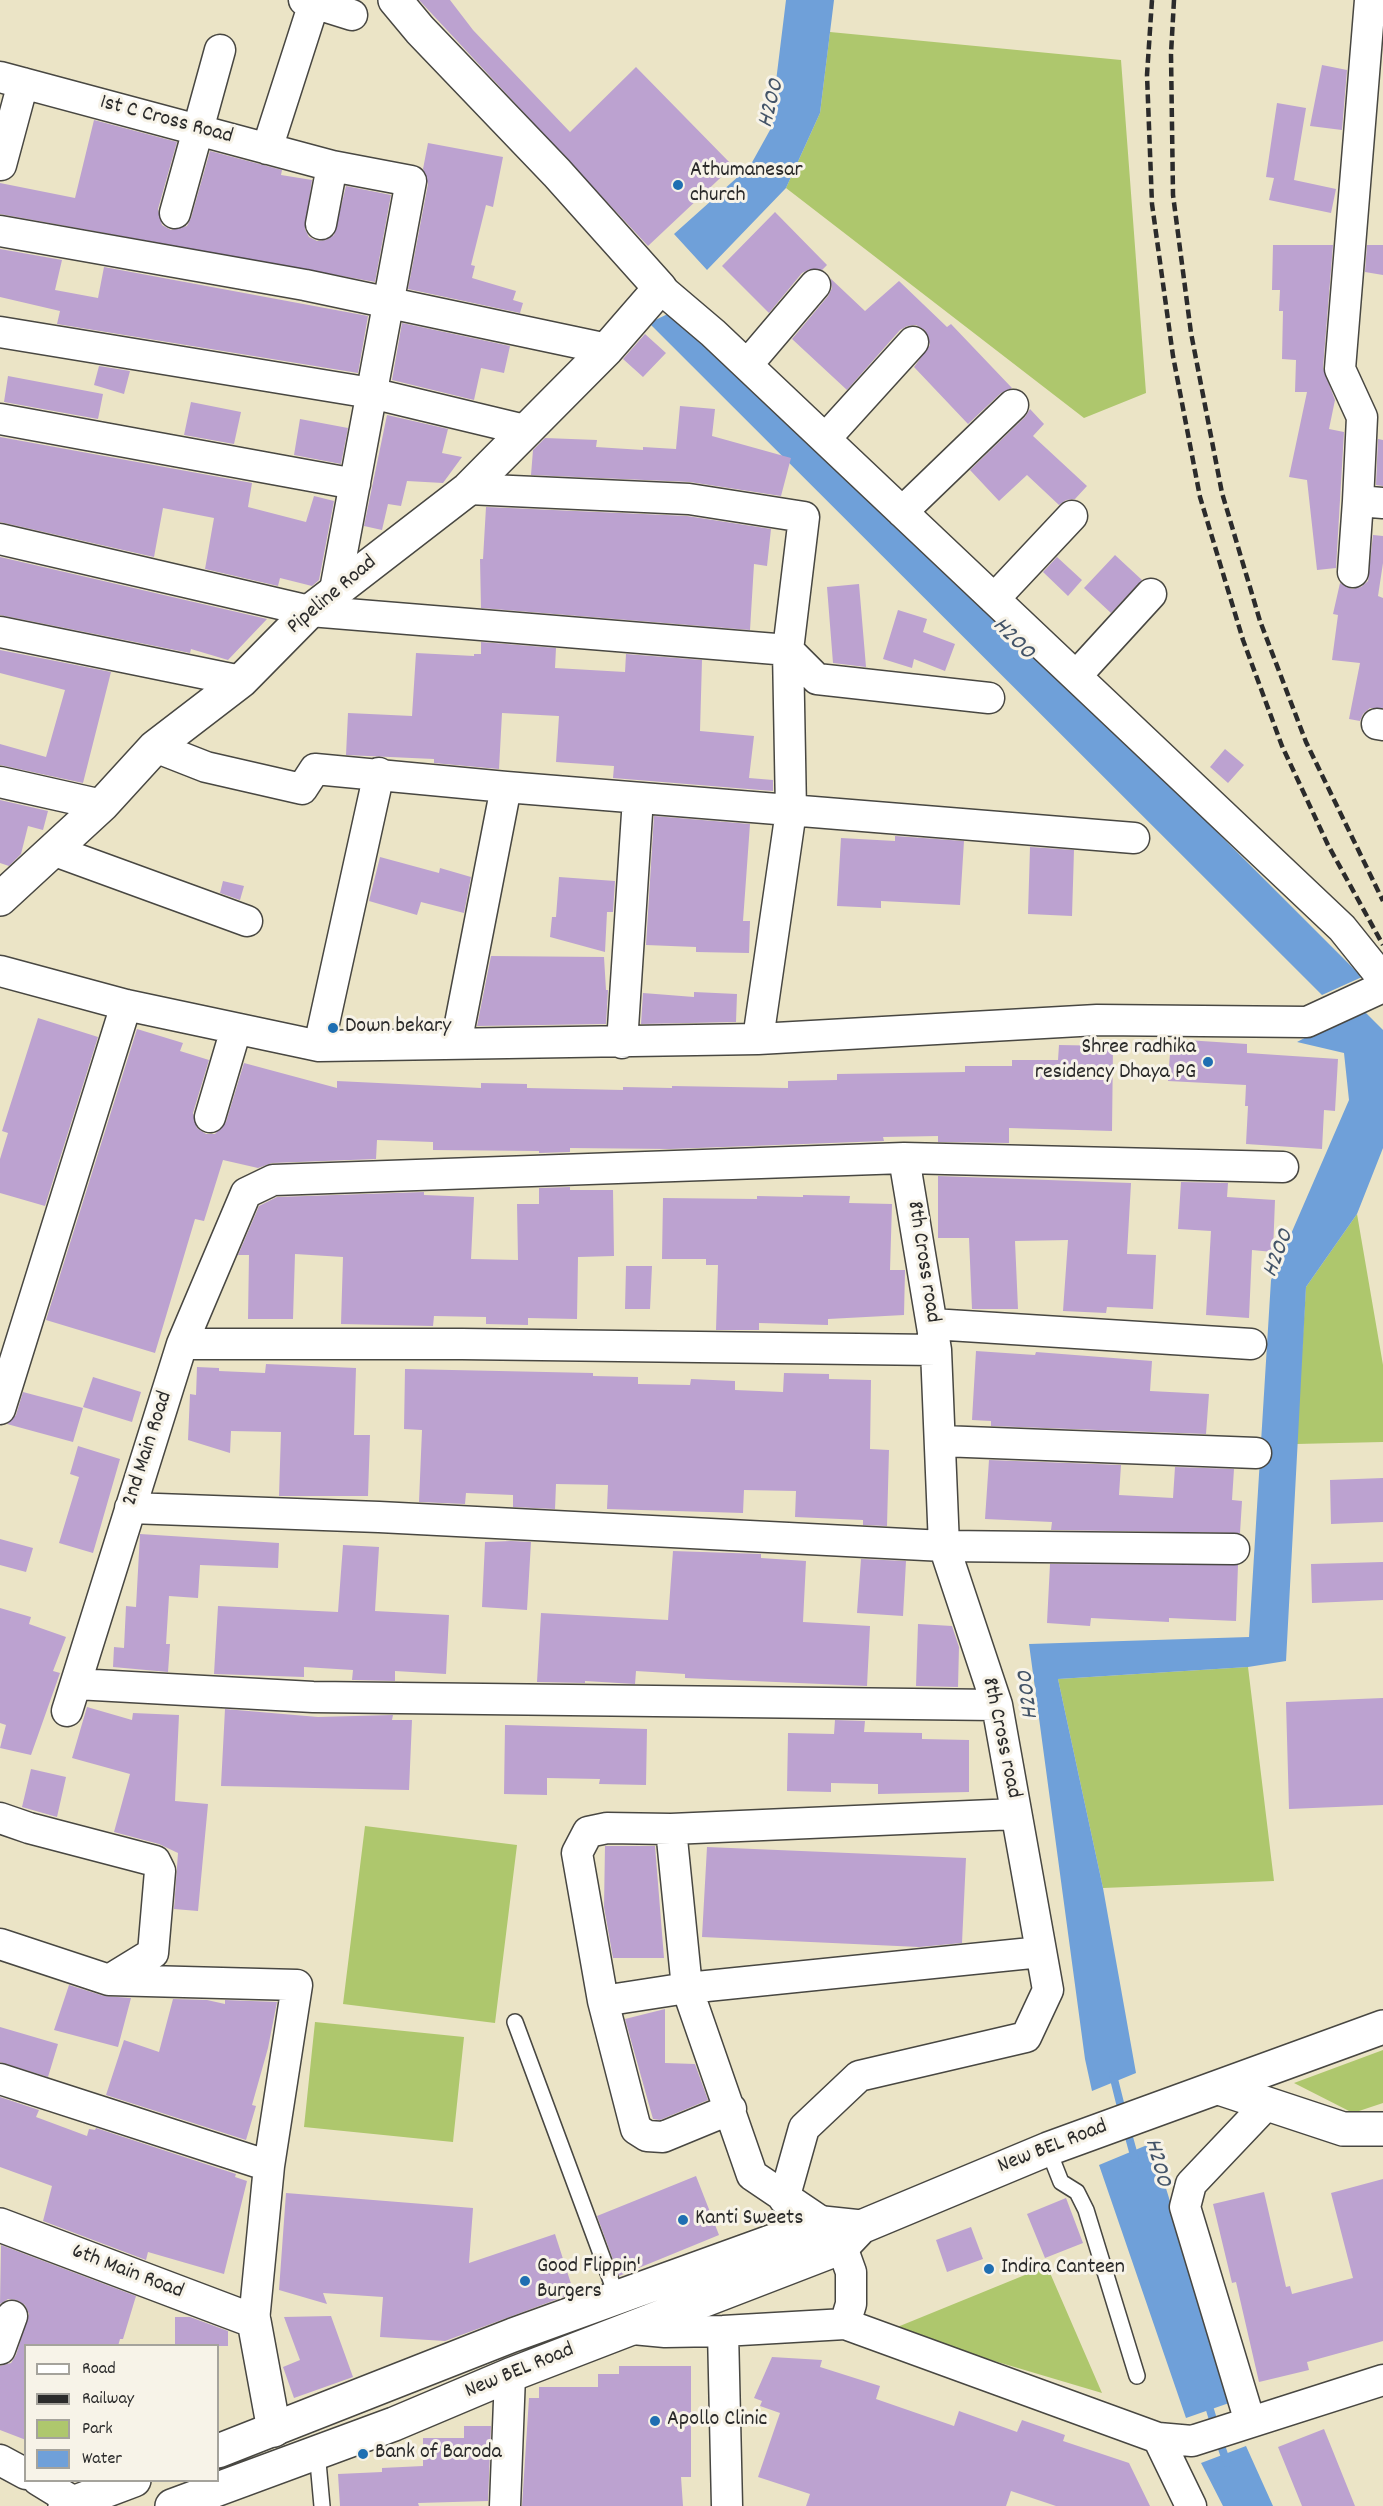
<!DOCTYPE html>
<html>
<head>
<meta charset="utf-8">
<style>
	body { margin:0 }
	#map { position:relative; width:1383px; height:2506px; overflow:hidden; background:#ebe4c6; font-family:Dekko,sans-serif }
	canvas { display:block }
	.legend { position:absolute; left:24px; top:2344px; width:195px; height:138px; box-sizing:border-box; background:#f7f3e8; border:2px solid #a5a39c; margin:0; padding:8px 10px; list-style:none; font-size:18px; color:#2b2b2b }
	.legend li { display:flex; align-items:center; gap:12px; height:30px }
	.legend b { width:30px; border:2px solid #a5a39c }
</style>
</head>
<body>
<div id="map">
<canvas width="1383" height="2506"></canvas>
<ul class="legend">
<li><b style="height:8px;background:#fff"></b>Road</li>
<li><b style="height:8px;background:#2b2b2b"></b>Railway</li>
<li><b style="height:16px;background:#aec76d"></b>Park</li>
<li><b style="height:16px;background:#6fa0d9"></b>Water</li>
</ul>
</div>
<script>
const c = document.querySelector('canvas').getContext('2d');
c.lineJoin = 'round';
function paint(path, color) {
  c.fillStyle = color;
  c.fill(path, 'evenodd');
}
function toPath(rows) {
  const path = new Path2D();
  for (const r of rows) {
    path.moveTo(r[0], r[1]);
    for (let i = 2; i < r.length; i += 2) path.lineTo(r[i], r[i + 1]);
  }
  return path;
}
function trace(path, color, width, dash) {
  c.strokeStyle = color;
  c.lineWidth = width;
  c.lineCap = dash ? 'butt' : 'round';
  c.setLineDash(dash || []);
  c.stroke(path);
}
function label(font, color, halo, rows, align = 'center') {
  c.font = font + ' Dekko,sans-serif';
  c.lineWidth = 6;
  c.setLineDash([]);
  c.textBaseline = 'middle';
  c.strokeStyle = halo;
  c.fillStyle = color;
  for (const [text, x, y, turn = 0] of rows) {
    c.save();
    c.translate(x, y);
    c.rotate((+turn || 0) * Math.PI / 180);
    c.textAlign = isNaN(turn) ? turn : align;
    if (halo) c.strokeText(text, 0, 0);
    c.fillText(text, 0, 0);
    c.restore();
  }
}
paint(toPath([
	[830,32,1121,60,1146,393,1084,418,786,188,820,113],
	[1357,1214,1383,1365,1383,1442,1296,1444,1306,1287],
	[1248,1667,1274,1881,1103,1888,1058,1679],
	[365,1826,517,1845,495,2023,343,2004],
	[315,2022,464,2037,453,2142,304,2127],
	[1383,2050,1383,2103,1353,2113,1294,2083],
	[1047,2266,1102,2393,890,2330]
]), '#aec76d');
paint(toPath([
	[786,0,834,0,820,113,786,188,707,270,674,234,750,166,770,130],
	[674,311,1121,736,1362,977,1322,995,649,323],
	[1361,1008,1383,1030,1383,1148,1357,1214,1306,1287,1286,1661,1248,1667,1058,1679,1103,1888,1136,2073,1092,2091,1085,2059,1029,1644,1249,1637,1271,1280,1349,1100,1344,1053,1297,1042],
	[1152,2143,1232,2402,1186,2418,1099,2165],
	[1246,2446,1273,2506,1223,2506,1201,2463]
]), '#6fa0d9');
trace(toPath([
	[1113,2075,1123,2115],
	[1127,2130,1135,2159],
	[1207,2400,1215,2426],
	[1218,2437,1227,2463]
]), '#6fa0d9', 8);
paint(toPath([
	[419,0,450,0,473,30,570,132,636,67,733,166,648,246],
	[1322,65,1347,70,1342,130,1310,126],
	[1277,103,1306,108,1294,180,1336,189,1331,213,1269,200,1274,178,1266,177],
	[94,120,177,142,158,209,162,225,171,230,187,226,191,218,210,151,282,170,281,175,312,180,305,229,309,237,317,241,326,240,334,235,346,186,391,195,375,282,0,214,0,183,75,198],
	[428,143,503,157,493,207,486,205,471,265,475,266,472,278,516,291,513,300,523,303,520,313,408,289,428,184,423,169],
	[775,212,827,265,822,270,810,269,802,273,769,313,722,266],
	[1273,245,1333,245,1323,368,1335,400,1329,429,1344,432,1336,568,1317,570,1307,480,1289,477,1307,392,1295,392,1296,360,1282,359,1283,311,1279,311,1280,290,1272,290],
	[1367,245,1383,245,1383,275,1365,272],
	[0,249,62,260,55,290,98,298,104,267,368,316,358,373,57,324,60,311,0,297],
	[830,278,865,311,899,281,947,327,951,324,1012,388,1001,393,968,424,914,367,930,345,925,330,916,325,907,326,900,330,847,390,792,339,828,296,832,288],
	[402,323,510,346,504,373,481,368,474,400,392,380],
	[645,334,666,353,643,377,623,359],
	[99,366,130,371,124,394,94,385],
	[8,376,103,394,98,419,4,402],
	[191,402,241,412,234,444,184,435],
	[680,406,715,409,712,436,791,458,781,496,690,482,531,475,533,450,545,438,597,440,596,447,643,450,643,447,676,449],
	[1030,409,1044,424,1033,436,1087,486,1075,499,1066,500,1059,505,1027,475,999,501,970,470,1025,417],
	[387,415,448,429,442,453,462,457,443,483,407,481,401,506,388,504,382,530,364,526],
	[300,419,348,428,341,464,294,455],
	[0,437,252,483,248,507,306,522,314,496,334,501,319,580,312,586,280,578,278,586,205,569,214,518,163,508,154,557,0,522],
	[1378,439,1383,440,1383,486,1376,485],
	[486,507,687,516,771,529,767,566,754,564,750,630,481,608,480,559,483,559],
	[1373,535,1383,536,1383,563,1378,596,1383,598,1383,708,1370,708,1363,714,1360,721,1349,719,1360,663,1332,660,1338,615,1333,614,1340,583,1352,589,1361,587,1368,581],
	[1115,555,1142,580,1111,613,1084,588],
	[0,557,267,619,228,660,191,649,190,653,0,615],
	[1057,557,1082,580,1068,596,1043,572],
	[859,584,866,667,833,663,827,587],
	[898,610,927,619,923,632,955,644,945,671,914,659,912,668,883,659],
	[481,642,556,648,555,668,625,672,626,654,702,660,700,731,754,736,749,778,773,780,773,791,613,778,614,766,556,762,559,716,502,713,499,769,434,763,434,759,346,755,348,713,412,716,416,653,474,656,474,654,481,654],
	[0,650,111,672,83,783,0,765,0,744,46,757,65,690,0,673],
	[1225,749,1244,765,1228,783,1210,767],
	[0,800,48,811,43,830,28,826,21,854,9,866,0,863],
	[654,816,750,824,743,921,750,921,749,953,696,952,696,947,646,945],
	[895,836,964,841,960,905,881,901,881,908,837,906,841,838,895,841],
	[1030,847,1074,850,1072,916,1028,914],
	[380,857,439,873,440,868,471,877,464,913,421,902,417,915,369,901],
	[559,877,615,881,613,912,607,912,605,952,550,937,552,917,556,917],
	[223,881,244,886,240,900,220,893],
	[491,956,604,957,606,990,608,990,606,1024,477,1026],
	[694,992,737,994,736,1022,641,1024,643,993,694,997],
	[38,1018,98,1037,45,1206,0,1193,0,1159,8,1133,2,1131],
	[137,1029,183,1043,180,1051,209,1060,193,1113,197,1128,206,1134,215,1134,226,1122,244,1063,337,1088,337,1081,481,1088,481,1083,527,1084,527,1088,623,1090,623,1087,672,1088,672,1086,788,1088,788,1081,837,1080,837,1074,965,1072,965,1066,1012,1066,1012,1060,1058,1060,1059,1045,1113,1046,1112,1131,1009,1128,1009,1143,938,1142,938,1136,883,1137,884,1141,670,1149,570,1148,570,1152,539,1153,539,1151,433,1150,433,1142,377,1140,376,1159,272,1163,258,1168,223,1160,204,1221,195,1219,155,1353,46,1320],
	[1171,1039,1247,1044,1247,1053,1338,1059,1335,1111,1324,1110,1322,1149,1246,1144,1248,1106,1245,1106,1246,1085,1168,1081],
	[938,1176,1131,1183,1127,1254,1156,1255,1153,1309,1107,1307,1106,1313,1063,1311,1068,1240,1015,1241,1018,1309,972,1309,969,1238,938,1238],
	[1181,1182,1228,1183,1227,1197,1275,1200,1273,1252,1252,1250,1249,1318,1206,1315,1211,1231,1178,1229],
	[570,1187,570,1190,613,1190,614,1256,578,1257,577,1319,528,1318,528,1325,486,1324,486,1317,434,1316,433,1326,341,1324,343,1257,295,1254,293,1319,248,1319,249,1255,238,1255,259,1206,277,1197,424,1192,424,1195,474,1197,471,1259,518,1260,517,1204,539,1204,539,1188],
	[803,1195,850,1196,849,1203,892,1204,890,1270,905,1270,904,1315,828,1319,828,1325,759,1323,759,1330,716,1330,718,1265,706,1265,706,1259,662,1259,663,1198,757,1199,757,1196,803,1197],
	[626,1266,652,1266,650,1309,625,1309],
	[976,1351,1035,1355,1036,1352,1152,1361,1150,1391,1209,1394,1206,1434,991,1426,991,1421,972,1420],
	[266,1364,356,1368,354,1435,370,1435,368,1496,279,1496,281,1432,231,1431,230,1453,188,1440,190,1394,196,1395,197,1367,219,1368,219,1371,265,1373],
	[405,1369,593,1373,593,1376,638,1377,638,1384,690,1385,691,1379,735,1381,735,1390,783,1392,784,1373,829,1374,829,1379,871,1380,870,1449,889,1450,887,1526,863,1525,863,1520,795,1517,796,1491,744,1490,743,1513,607,1509,608,1485,556,1484,555,1509,513,1507,513,1495,466,1493,465,1504,419,1502,422,1430,404,1429],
	[93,1377,141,1392,132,1422,83,1407],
	[23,1392,83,1408,73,1442,7,1424,16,1415],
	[78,1446,120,1459,93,1553,59,1543,79,1477,70,1474],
	[989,1460,1121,1465,1119,1495,1173,1498,1175,1467,1234,1469,1232,1500,1242,1501,1240,1533,1051,1530,1052,1522,985,1519],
	[1383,1478,1383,1522,1331,1524,1330,1480],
	[140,1534,279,1543,278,1568,200,1565,198,1598,169,1596,166,1644,170,1644,168,1672,113,1667,114,1647,124,1648,126,1606,136,1607],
	[0,1539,33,1548,26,1572,0,1565],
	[511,1541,531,1542,527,1610,482,1607,485,1542],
	[343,1545,379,1547,375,1611,449,1615,446,1674,395,1671,395,1681,352,1680,353,1670,304,1667,304,1677,214,1674,218,1606,338,1612],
	[673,1551,761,1554,761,1558,806,1561,803,1622,870,1626,867,1686,685,1678,685,1674,636,1671,635,1684,585,1681,585,1683,537,1682,541,1613,668,1620],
	[861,1559,906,1561,903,1616,857,1613],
	[1383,1562,1383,1600,1312,1603,1311,1564],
	[1050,1564,1238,1565,1236,1621,1169,1618,1169,1622,1091,1618,1090,1626,1047,1623],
	[0,1608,31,1617,29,1624,66,1637,53,1671,60,1673,31,1755,0,1748,6,1725,0,1723],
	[918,1624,952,1626,959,1647,958,1687,916,1686],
	[1383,1698,1383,1805,1289,1809,1286,1702],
	[87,1707,132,1720,133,1713,179,1715,175,1801,208,1804,198,1911,174,1909,178,1853,159,1844,114,1832,130,1774,72,1758],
	[225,1709,318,1717,393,1715,392,1720,412,1720,409,1790,221,1786],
	[835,1720,865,1721,864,1732,922,1733,922,1739,969,1740,969,1792,878,1794,878,1784,831,1783,831,1792,787,1791,788,1733,834,1734],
	[505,1725,647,1729,646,1785,599,1784,600,1779,547,1778,547,1795,504,1794],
	[31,1769,66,1777,57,1817,22,1807],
	[605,1846,655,1846,664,1958,613,1958,604,1907],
	[707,1847,966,1858,962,1943,919,1947,702,1937],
	[69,1985,104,1996,131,1998,118,2047,54,2030],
	[173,1999,207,2000,225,2004,225,2000,277,2002,268,2048,252,2105,256,2106,246,2140,106,2095,124,2040,159,2052],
	[665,2009,665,2063,695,2064,708,2100,660,2120,653,2119,625,2019],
	[0,2027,58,2044,48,2077,0,2062],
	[0,2097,39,2110,36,2117,87,2136,89,2129,95,2130,96,2128,236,2174,235,2177,247,2181,224,2274,148,2252,146,2260,43,2221,52,2186,0,2167],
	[696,2176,719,2235,619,2276,597,2216],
	[1383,2179,1383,2341,1307,2362,1309,2370,1259,2382,1236,2282,1232,2283,1213,2204,1264,2192,1286,2287,1290,2286,1292,2294,1353,2278,1331,2193],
	[286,2193,473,2208,469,2263,555,2234,574,2293,445,2341,380,2337,383,2297,323,2293,327,2304,279,2290],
	[1066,2198,1083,2243,1045,2258,1027,2214],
	[971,2227,983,2259,947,2272,936,2240],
	[1,2245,136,2296,123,2339,120,2339,118,2346,26,2346,26,2440,0,2430,0,2366,11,2363,16,2355,29,2314,25,2305,17,2300,8,2299,0,2304],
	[331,2316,353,2377,294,2398,283,2367,300,2360,284,2317],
	[175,2317,190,2317,228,2331,228,2346,175,2346],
	[772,2357,822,2360,820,2367,880,2386,876,2399,954,2426,959,2411,1017,2432,1022,2420,1065,2435,1063,2441,1129,2463,1150,2506,1056,2506,1011,2491,1006,2506,806,2506,810,2494,758,2477,780,2413,760,2406,762,2401,754,2398],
	[619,2366,691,2366,691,2477,681,2477,683,2506,522,2506,529,2398,539,2398,539,2387,598,2387,598,2374,619,2374],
	[464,2426,491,2426,488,2501,418,2503,419,2506,340,2506,338,2474,382,2472,382,2468,423,2466,423,2438,464,2438],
	[1324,2429,1355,2506,1302,2506,1278,2447]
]), '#bca2d0');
const service = toPath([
	[515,2022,617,2297],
	[1048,2149,1061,2182,1077,2192,1086,2210,1137,2376],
	[317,2451,322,2506]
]);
const minor = toPath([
	[304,0,352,15],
	[1370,0,1340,369,1362,417,1358,501,1383,503],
	[0,77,332,166,411,181,335,590],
	[267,149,314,3],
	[1,165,23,83],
	[175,213,220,50],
	[321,224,332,166],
	[0,231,305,285,607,349],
	[660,288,713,333,1342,928,1383,979],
	[0,332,371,393,525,430],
	[747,365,815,285],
	[0,419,355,484],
	[825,439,913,342],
	[468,489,689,499,804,517,788,650,791,811,758,1039],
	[902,512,1013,405],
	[0,539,310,611,788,650,817,679,989,698],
	[1353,572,1358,501],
	[994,599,1072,516],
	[0,632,241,681],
	[1076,676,1151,594],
	[1377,724,1383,725],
	[155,747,206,767,302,789,315,769,506,787,1134,838],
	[0,782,102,805],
	[55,851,247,921],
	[0,971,126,1005,319,1046,758,1039,1097,1020,1307,1022,1383,987],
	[622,1043,638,798],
	[456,1044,506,787],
	[319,1046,379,773],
	[210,1117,236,1029],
	[932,1324,1251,1344],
	[182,1344,462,1344,936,1350],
	[0,1409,126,1005],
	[941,1441,1256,1453],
	[130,1508,379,1517,944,1546,1234,1549],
	[76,1684,313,1697,997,1705],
	[67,1711,182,1344,246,1193,273,1180,904,1158,1283,1167],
	[0,1818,29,1828,155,1861,160,1871,153,1953,109,1980],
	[671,1829,687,1988,752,2175,823,2223,842,2247,851,2272,851,2304,845,2324],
	[0,1944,109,1980,297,1985,269,2166,254,2321],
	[603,2001,687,1988,1041,1952],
	[0,2079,269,2166],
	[731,2109,663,2137,647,2136,636,2129,603,2001,577,1853,588,1832,607,1828,671,1829,1016,1814],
	[784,2199,804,2128,859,2076,1026,2037,1048,1990,997,1705,944,1546,936,1350,904,1158],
	[633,2329,665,2332,723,2331,845,2324,1158,2438,1192,2441,1383,2380],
	[723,2331,727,2506],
	[0,2349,12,2316],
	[1250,2422,1185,2207,1191,2184,1266,2105],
	[1158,2438,1191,2506],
	[0,2460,26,2474],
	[38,2480,74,2502],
	[505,2506,510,2375]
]);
const tertiary = toPath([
	[0,899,102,805,155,747,241,681,310,611,468,489,607,349,660,288,557,173,420,30,395,0],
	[1219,2088,1343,2129,1383,2129],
	[0,2225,254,2321,274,2430]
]);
const secondary = toPath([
	[218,2451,513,2335,823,2223,861,2227],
	[65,2506,134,2480],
	[172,2506,394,2424,510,2375,842,2247,861,2227,1048,2149,1383,2027]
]);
trace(service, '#484742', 18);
trace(minor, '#484742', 33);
trace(tertiary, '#484742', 36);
trace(secondary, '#484742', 36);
trace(service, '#fff', 15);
trace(minor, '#fff', 30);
trace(tertiary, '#fff', 33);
trace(secondary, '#fff', 33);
trace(toPath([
	[1152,0,1147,75,1152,204,1173,356,1200,497,1243,640,1282,746,1328,845,1383,945],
	[1174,0,1171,54,1173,195,1191,333,1222,493,1260,621,1306,742,1383,901]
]), '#2b2b2b', 4.5, [9, 4.5]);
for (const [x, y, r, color] of [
	[678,185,6,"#1f6fb2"],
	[333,1028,6,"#1f6fb2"],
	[1208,1062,6,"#1f6fb2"],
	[683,2220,6,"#1f6fb2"],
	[989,2269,6,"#1f6fb2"],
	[525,2281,6,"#1f6fb2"],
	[655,2421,6,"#1f6fb2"],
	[363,2454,6,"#1f6fb2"]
]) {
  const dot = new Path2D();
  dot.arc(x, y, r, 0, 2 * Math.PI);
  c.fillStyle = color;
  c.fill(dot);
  trace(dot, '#f7f3e8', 2);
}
label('22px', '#2b2b2b', '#f7f3e8', [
	["1st C Cross Road",166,121,15],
	["Pipeline Road",333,596,-40],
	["8th Cross road",922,1262,81],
	["2nd Main Road",149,1449,-72],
	["8th Cross road",1000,1738,78],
	["New BEL Road",1053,2148,-21],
	["6th Main Road",127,2273,21],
	["New BEL Road",520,2372,-22]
]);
label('22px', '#2b2b2b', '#f7f3e8', [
	["Athumanesar",690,172],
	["church",690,197],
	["Down bekary",345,1028],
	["Shree radhika",1196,1049,"right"],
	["residency Dhaya PG",1196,1074,"right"],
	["Kanti Sweets",695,2220],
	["Good Flippin'",537,2268],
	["Burgers",537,2293],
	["Indira Canteen",1001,2269],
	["Apollo Clinic",667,2421],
	["Bank of Baroda",375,2454]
], 'left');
label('italic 24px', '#435468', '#f7f3e8', [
	["H200",773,104,-76],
	["H200",1012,640,45],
	["H200",1280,1254,-69],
	["H200",1030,1695,-97],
	["H200",1156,2163,75]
]);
</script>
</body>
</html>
